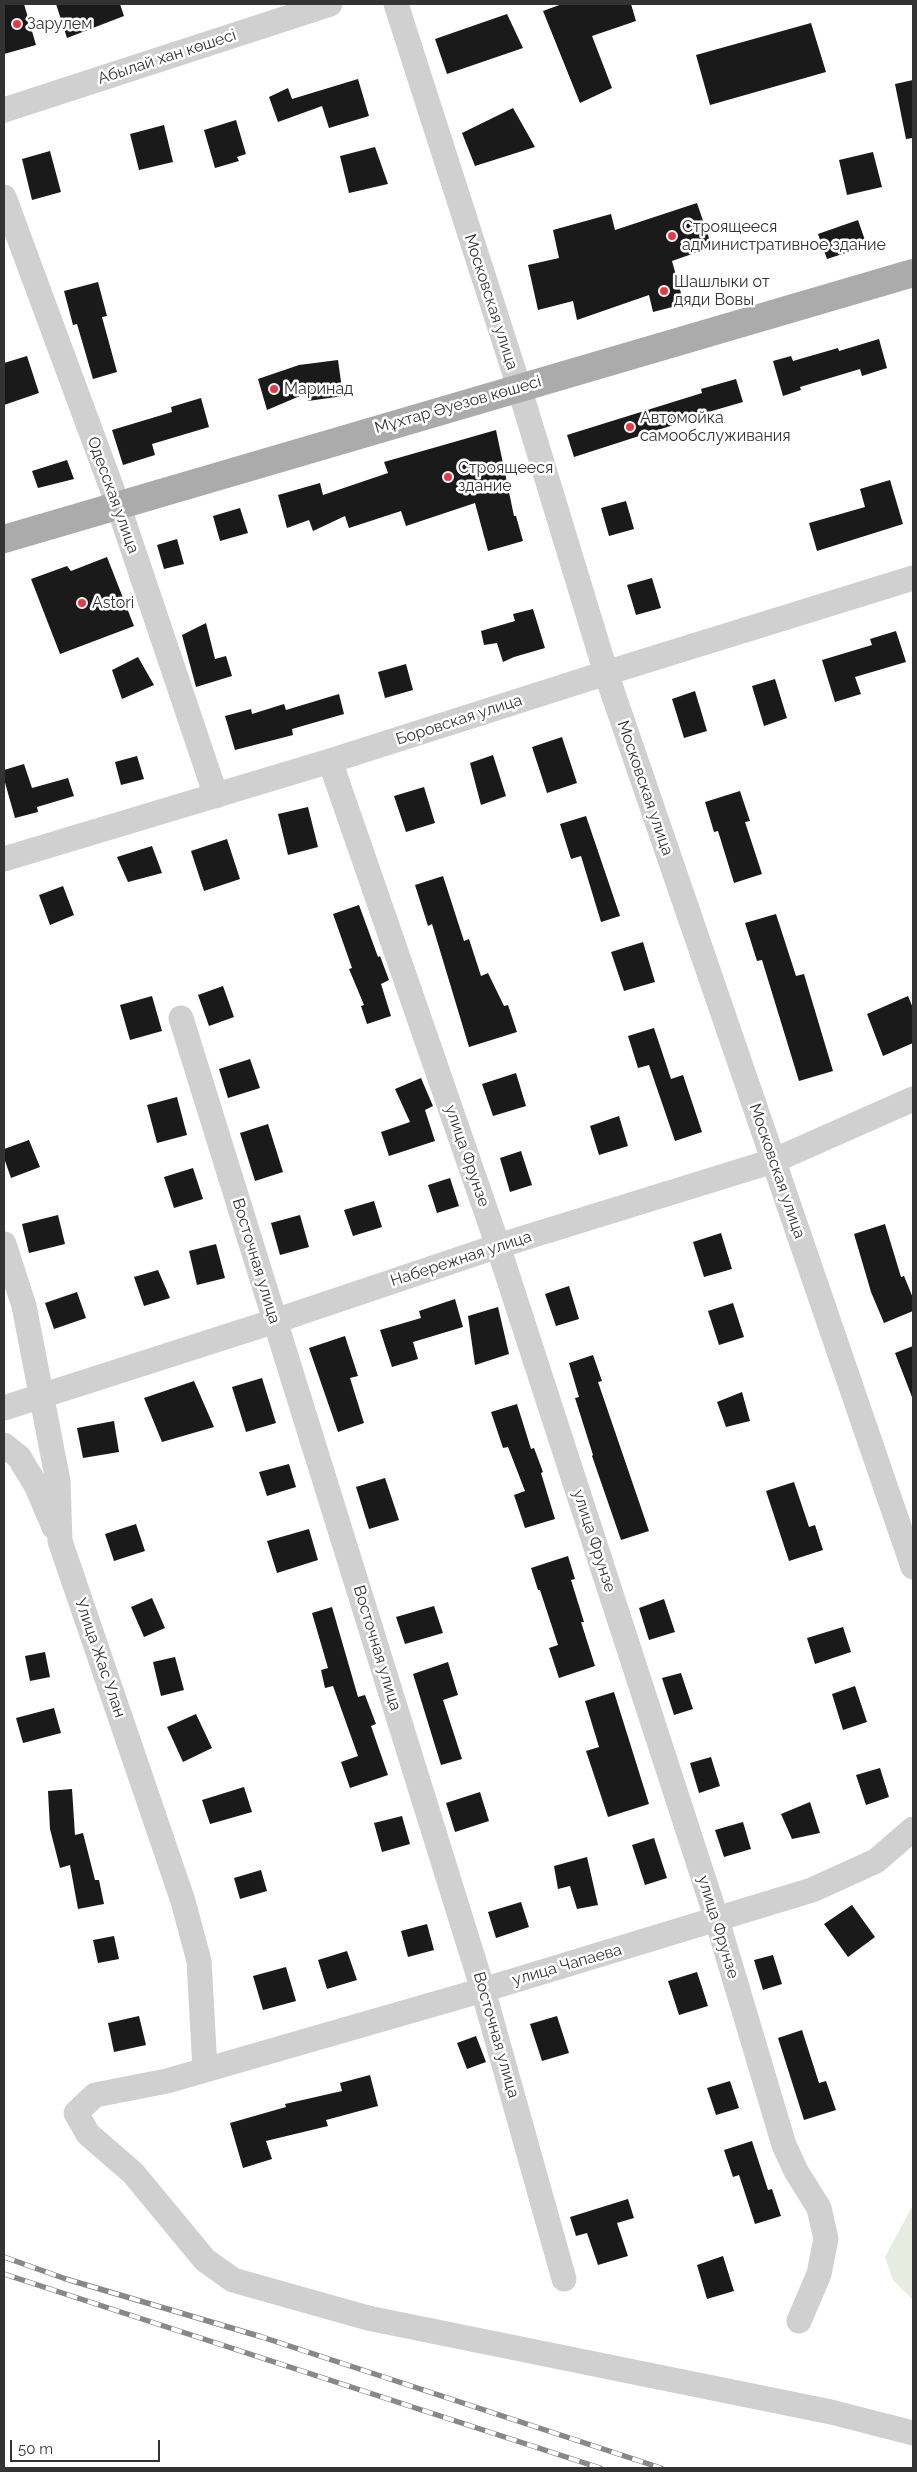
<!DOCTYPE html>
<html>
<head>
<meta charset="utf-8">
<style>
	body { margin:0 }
	#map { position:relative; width:917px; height:2472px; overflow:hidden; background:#fff; font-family:Raleway,sans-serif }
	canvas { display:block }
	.frame { position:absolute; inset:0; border:5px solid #333; pointer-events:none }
	.scale { position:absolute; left:10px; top:2440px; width:150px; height:22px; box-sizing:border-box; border:2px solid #333; border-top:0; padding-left:6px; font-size:15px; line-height:18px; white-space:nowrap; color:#333; -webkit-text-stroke:4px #fff; paint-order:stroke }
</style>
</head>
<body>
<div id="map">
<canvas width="917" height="2472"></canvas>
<div class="frame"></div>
<div class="scale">50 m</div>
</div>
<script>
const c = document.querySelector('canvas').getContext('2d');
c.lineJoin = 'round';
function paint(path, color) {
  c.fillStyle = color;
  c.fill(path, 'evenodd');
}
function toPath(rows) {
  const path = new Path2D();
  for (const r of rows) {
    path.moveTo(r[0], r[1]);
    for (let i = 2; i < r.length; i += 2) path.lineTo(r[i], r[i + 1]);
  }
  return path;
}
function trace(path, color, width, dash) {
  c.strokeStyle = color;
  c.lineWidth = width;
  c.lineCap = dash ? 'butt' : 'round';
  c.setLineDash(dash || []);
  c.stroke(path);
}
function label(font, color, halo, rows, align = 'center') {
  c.font = font + ' Raleway,sans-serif';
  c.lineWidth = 5;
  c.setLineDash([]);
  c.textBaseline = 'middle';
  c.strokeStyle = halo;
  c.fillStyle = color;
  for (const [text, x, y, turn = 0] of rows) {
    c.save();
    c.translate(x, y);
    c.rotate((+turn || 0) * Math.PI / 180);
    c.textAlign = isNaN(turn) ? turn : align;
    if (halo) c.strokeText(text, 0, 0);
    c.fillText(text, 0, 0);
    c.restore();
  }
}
paint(toPath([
	[913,2205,913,2300,893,2280,885,2257]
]), '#e6ecdf');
paint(toPath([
	[4,4,24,4,36,45,4,54],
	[56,4,120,4,124,16,67,38],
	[562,4,631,4,636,21,592,36,612,88,580,103,543,11],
	[507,14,523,48,447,74,435,39],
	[811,23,826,72,710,105,696,55],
	[358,79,369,116,329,128,322,106,278,122,269,97,288,88,292,99],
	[913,80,913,138,906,139,895,84],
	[513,108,535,147,475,166,462,133],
	[236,120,246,154,237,157,239,161,215,168,204,130],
	[164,125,173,162,139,170,130,134],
	[375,147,388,184,349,193,340,156],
	[50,151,61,192,32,200,22,159],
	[873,152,882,187,847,195,839,160],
	[697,203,712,247,672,261,684,304,653,312,649,295,577,320,573,301,538,310,528,265,559,258,553,230,611,214,615,230],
	[858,220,867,246,827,259,818,234],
	[98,282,107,316,102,317,117,372,93,379,77,324,73,325,64,291],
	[879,339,887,368,862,376,860,369,800,387,801,390,783,396,773,361,791,356,793,361,838,348,839,351],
	[27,356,39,393,4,405,4,363],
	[338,360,343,396,308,401,307,393,267,410,258,379,299,365],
	[736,379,743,402,691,417,692,419,574,457,567,435,702,393,701,389],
	[201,398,209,427,152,444,155,455,123,465,112,430,172,412,171,407],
	[496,430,514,516,516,516,523,541,488,551,475,503,406,526,401,511,349,528,345,516,313,531,309,520,287,528,278,495,320,483,323,495,388,473,384,462],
	[67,460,74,479,38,488,32,471],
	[890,480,903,524,817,551,809,523,865,507,860,489],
	[626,501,634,529,609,536,601,508],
	[240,508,248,533,220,541,213,516],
	[177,539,184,564,164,569,157,545],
	[107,557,134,626,60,654,31,579,67,566,71,571],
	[652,578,661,608,636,615,627,585],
	[533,609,545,648,514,657,503,662,497,643,484,645,481,631,515,621,513,614],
	[206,623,215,659,226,656,232,676,196,687,182,635],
	[896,631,906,662,855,677,861,694,835,702,822,660,872,645,870,639],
	[138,657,154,685,122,699,112,670],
	[406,664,413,690,385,698,378,672],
	[775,679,787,718,764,726,752,686],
	[695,691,707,731,684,738,672,699],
	[339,694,344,714,292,729,293,735,235,750,225,716,251,709,252,714,284,704,286,710],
	[562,737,577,783,547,793,532,747],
	[493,755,506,796,481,805,470,763],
	[137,756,144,779,121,785,115,762],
	[24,764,32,788,68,778,74,796,37,807,38,812,15,818,4,779,4,770],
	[424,787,435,823,406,832,394,796],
	[740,791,750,821,745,822,762,874,734,883,718,831,714,832,705,802],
	[308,807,318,847,288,855,278,814],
	[586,816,620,916,601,922,581,856,571,859,560,824],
	[227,839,240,879,204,891,191,851],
	[152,846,162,873,128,882,117,857],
	[443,876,464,941,469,939,481,976,488,973,504,1006,508,1005,517,1032,469,1047,432,924,428,926,415,885],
	[63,886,74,915,50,925,39,895],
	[359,905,378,957,380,956,389,980,381,984,391,1016,367,1024,361,1006,364,1005,349,969,352,968,333,914],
	[776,914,796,976,804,974,833,1071,799,1081,762,960,757,961,745,923],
	[643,942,655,982,624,991,611,952],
	[223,986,234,1017,209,1026,198,995],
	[152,996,162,1031,130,1040,120,1005],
	[908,996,913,1008,913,1043,883,1056,867,1014],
	[654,1028,671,1079,683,1075,702,1132,675,1141,649,1065,638,1068,628,1036],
	[250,1059,260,1088,228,1098,219,1069],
	[516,1073,526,1106,493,1116,482,1084],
	[421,1078,433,1106,425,1110,435,1141,389,1156,381,1132,410,1122,395,1089],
	[177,1097,187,1135,157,1143,147,1105],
	[619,1116,628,1146,599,1155,590,1126],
	[268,1124,283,1172,255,1181,240,1133],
	[29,1140,40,1167,11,1178,4,1158,4,1149],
	[521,1151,532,1185,510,1192,500,1158],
	[193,1168,203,1199,174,1208,164,1177],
	[450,1178,459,1206,437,1213,428,1185],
	[374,1201,382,1227,353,1236,344,1210],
	[58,1215,65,1244,29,1253,22,1224],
	[300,1215,309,1247,280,1255,271,1223],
	[885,1224,901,1277,904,1276,913,1298,913,1311,884,1323,871,1292,854,1234],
	[721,1233,732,1269,704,1277,693,1242],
	[216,1244,225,1278,197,1285,189,1251],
	[158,1270,170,1298,144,1306,134,1277],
	[569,1286,579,1319,556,1326,545,1294],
	[77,1292,86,1318,54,1329,45,1303],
	[455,1299,463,1327,413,1342,418,1359,392,1367,380,1330,421,1318,419,1311],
	[733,1303,744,1337,719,1345,708,1311],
	[498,1307,509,1354,475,1365,468,1316],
	[345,1336,358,1376,350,1378,364,1423,338,1432,309,1348],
	[913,1346,913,1397,912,1397,895,1353],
	[593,1355,602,1381,598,1382,649,1531,621,1540,592,1456,593,1455,575,1398,579,1397,569,1363],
	[262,1378,276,1423,246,1432,232,1387],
	[194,1381,214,1427,162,1442,144,1398],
	[742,1392,750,1421,726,1427,717,1402],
	[517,1404,531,1449,534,1448,543,1472,541,1473,555,1519,525,1528,514,1495,525,1491,508,1447,503,1448,491,1412],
	[114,1421,119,1452,83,1458,77,1428],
	[289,1464,296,1487,267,1496,259,1472],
	[385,1478,399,1520,369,1529,356,1487],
	[794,1482,809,1527,815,1525,823,1550,789,1561,766,1491],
	[136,1524,145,1551,114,1561,105,1534],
	[309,1529,318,1560,277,1573,267,1541],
	[568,1556,575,1579,571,1580,584,1622,581,1622,595,1666,559,1678,549,1648,558,1645,540,1590,538,1590,531,1568],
	[152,1598,165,1628,144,1637,131,1607],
	[664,1599,675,1632,649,1640,639,1608],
	[434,1606,443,1633,405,1644,396,1617],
	[332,1607,358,1697,365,1695,376,1724,371,1726,388,1775,350,1788,341,1762,358,1756,333,1686,325,1688,321,1670,328,1668,312,1613],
	[843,1627,851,1652,815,1664,807,1638],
	[45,1652,50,1677,30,1681,25,1656],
	[175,1657,184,1690,161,1696,153,1662],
	[448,1662,458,1695,443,1700,462,1759,441,1765,413,1674],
	[681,1673,693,1709,674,1715,662,1678],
	[855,1686,867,1722,843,1730,832,1694],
	[614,1692,649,1804,608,1817,586,1751,599,1747,585,1701],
	[54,1708,61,1733,23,1743,16,1718],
	[196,1714,212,1748,183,1762,167,1727],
	[711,1757,720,1786,699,1793,690,1763],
	[880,1768,889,1797,866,1805,856,1775],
	[244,1787,252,1812,210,1824,202,1800],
	[72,1789,75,1835,83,1833,95,1880,99,1880,104,1904,78,1909,70,1865,60,1868,50,1829,48,1791],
	[480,1792,489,1821,455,1832,446,1803],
	[810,1802,820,1833,792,1839,781,1814],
	[402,1816,410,1844,382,1852,374,1823],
	[743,1822,751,1849,724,1857,715,1830],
	[654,1838,667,1878,645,1885,632,1845],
	[587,1857,598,1905,577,1909,570,1886,558,1889,554,1866],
	[261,1870,267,1891,240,1899,234,1878],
	[521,1902,529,1927,496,1938,488,1912],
	[852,1905,875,1937,848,1957,824,1924],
	[427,1924,434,1950,408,1957,401,1931],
	[114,1936,119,1959,98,1963,93,1940],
	[347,1951,357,1980,327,1989,318,1960],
	[773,1955,782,1984,763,1990,754,1960],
	[286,1967,296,2001,263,2010,253,1976],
	[697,1972,708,2006,679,2015,668,1981],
	[139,2016,146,2045,114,2052,108,2023],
	[557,2016,569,2053,542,2061,530,2024],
	[802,2030,819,2083,826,2081,836,2110,804,2120,778,2038],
	[476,2036,486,2062,467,2069,457,2043],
	[370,2075,378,2106,326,2120,328,2126,266,2141,272,2159,243,2168,230,2123,286,2107,285,2104,342,2091,340,2083],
	[730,2081,739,2108,716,2115,707,2088],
	[752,2141,768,2190,772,2189,781,2216,755,2224,739,2175,733,2177,724,2150],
	[628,2199,634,2218,617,2223,628,2256,598,2265,587,2233,576,2236,570,2217],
	[723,2256,734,2291,707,2299,697,2265]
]), '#1a1a1a');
trace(toPath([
	[396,4,519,387,606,673,913,1567],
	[4,110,330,4],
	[4,197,118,505,216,796],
	[330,761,498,1246,717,1920,784,2145,796,2171,819,2208,826,2239,819,2274,799,2321],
	[4,859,330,761,606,673,913,578],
	[181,1018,483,1990,564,2279],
	[4,1244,24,1306,58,1481,60,1541,183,1901,199,1961,205,2069],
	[4,1408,275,1321,498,1246,773,1161,913,1099],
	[4,1445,19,1457,37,1487,54,1527],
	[913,1829,876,1861,812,1890,483,1990,167,2081,95,2095,76,2113,88,2134,133,2173,205,2260,233,2280,368,2318,831,2412,913,2433]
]), '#d0d0d0', 25);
trace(toPath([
	[4,539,913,273]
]), '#ababab', 28);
const rail = toPath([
	[4,2257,66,2279,262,2337,661,2468],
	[4,2274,600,2468]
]);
trace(rail, '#888', 5.5);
trace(rail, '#fff', 4, [11]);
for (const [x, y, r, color] of [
	[17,24,5,"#e63946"],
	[672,236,5,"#e63946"],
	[664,291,5,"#e63946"],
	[274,389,5,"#e63946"],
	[630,427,5,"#e63946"],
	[448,477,5,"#e63946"],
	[82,603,5,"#e63946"]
]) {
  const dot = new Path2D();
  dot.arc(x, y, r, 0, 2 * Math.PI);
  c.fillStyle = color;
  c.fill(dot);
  trace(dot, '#fff', 2);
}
label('16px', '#333', '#fff', [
	["Зарулем",27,24],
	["Строящееся",682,227],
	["административное здание",682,245],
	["Шашлыки от",674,282],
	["дяди Вовы",674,300],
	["Маринад",284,389],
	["Автомойка",640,418],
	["самообслуживания",640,436],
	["Строящееся",458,468],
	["здание",458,486],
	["Astori",92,603]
], 'left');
label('16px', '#333', '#fff', [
	["Абылай хан көшесі",167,57,-18],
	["Московская улица",491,302,72],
	["Мұхтар Әуезов көшесі",458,405,-16],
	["Одесская улица",113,495,70],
	["Боровская улица",459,720,-18],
	["Московская улица",645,788,71],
	["улица Фрунзе",467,1156,71],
	["Московская улица",777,1171,71],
	["Набережная улица",461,1259,-18],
	["Восточная улица",256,1261,73],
	["улица Фрунзе",594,1541,72],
	["Восточная улица",377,1648,73],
	["Улица Жас Улан",100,1658,71],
	["улица Фрунзе",718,1927,73],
	["улица Чапаева",567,1965,-16],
	["Восточная улица",496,2035,74]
]);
</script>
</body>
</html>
